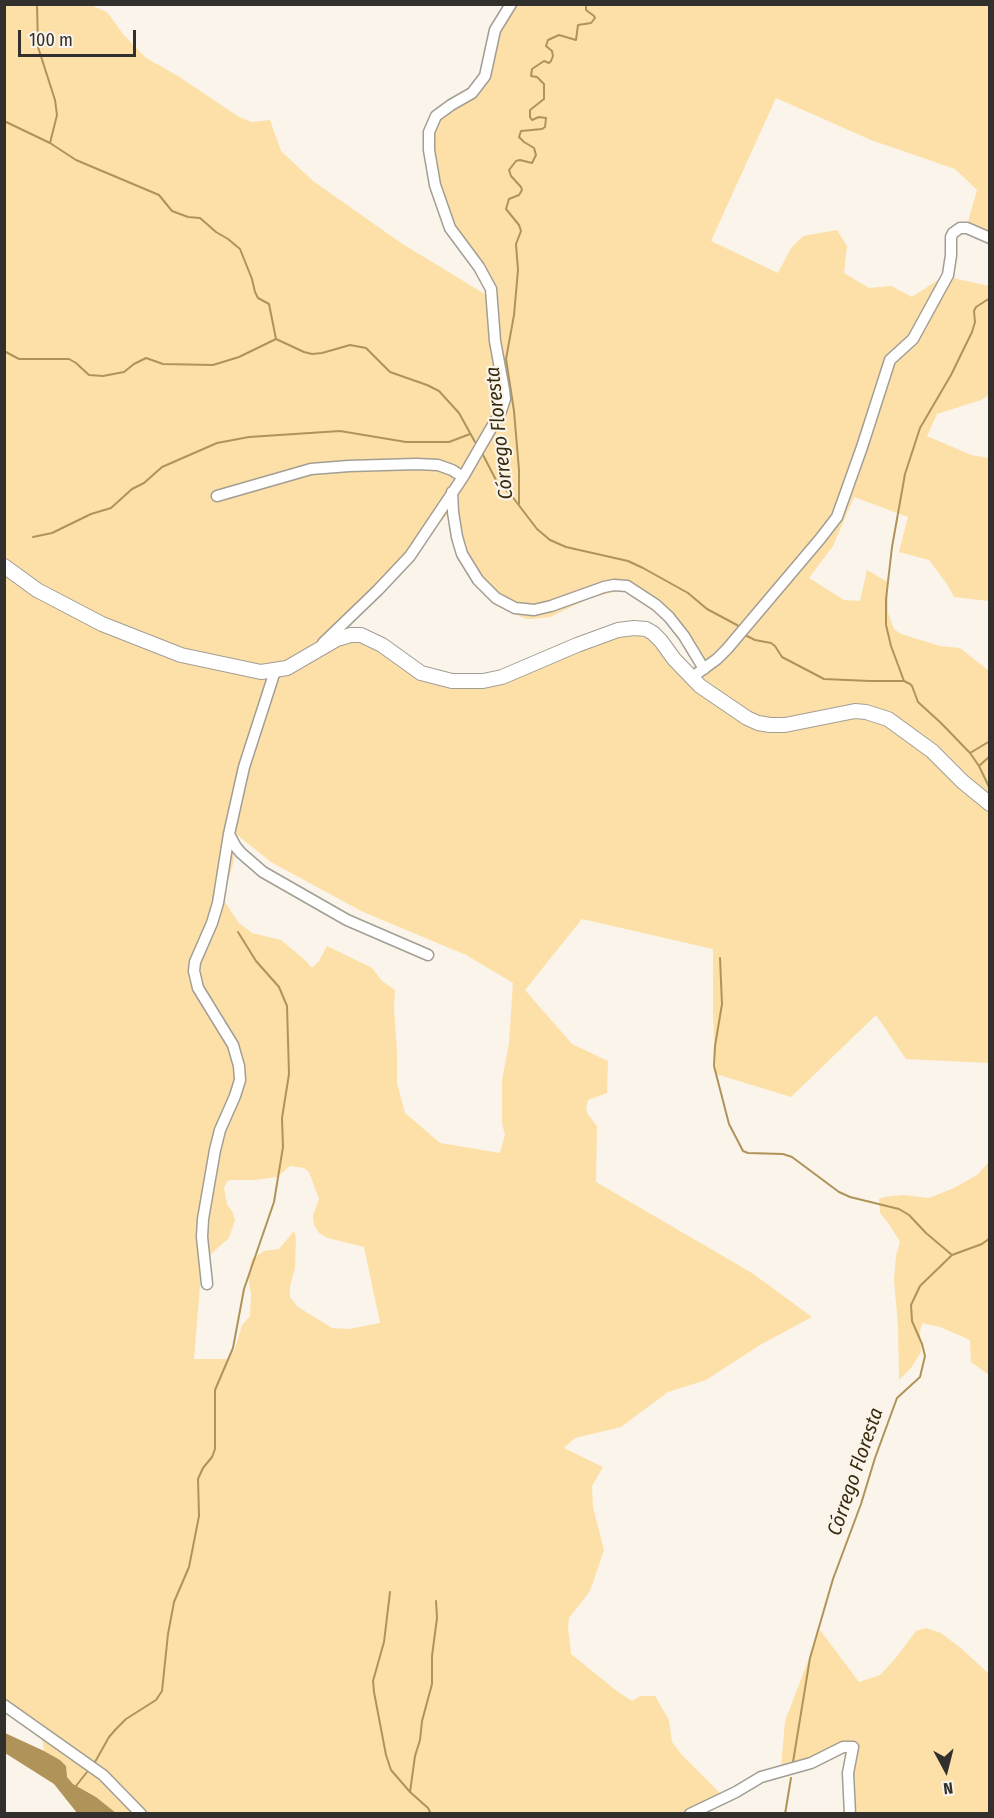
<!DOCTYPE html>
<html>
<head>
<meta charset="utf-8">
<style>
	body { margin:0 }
	#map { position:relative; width:994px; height:1818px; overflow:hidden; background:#faf4ea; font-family:"Fira Sans Condensed",sans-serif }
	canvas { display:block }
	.frame { position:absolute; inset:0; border:6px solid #32302c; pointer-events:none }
	.north { position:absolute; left:916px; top:1740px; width:60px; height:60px; -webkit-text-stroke:4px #faf4ea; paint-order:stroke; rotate:173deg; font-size:16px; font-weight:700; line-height:24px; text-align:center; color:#32302c }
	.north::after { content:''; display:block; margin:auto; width:21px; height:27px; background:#32302c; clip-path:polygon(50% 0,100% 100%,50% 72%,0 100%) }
	.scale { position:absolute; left:18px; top:30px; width:118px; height:27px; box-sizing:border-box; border:3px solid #32302c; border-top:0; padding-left:8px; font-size:18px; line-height:21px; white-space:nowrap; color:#32302c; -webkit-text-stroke:4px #faf4ea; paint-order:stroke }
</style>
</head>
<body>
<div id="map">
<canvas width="994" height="1818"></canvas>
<div class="frame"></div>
<div class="north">N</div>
<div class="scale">100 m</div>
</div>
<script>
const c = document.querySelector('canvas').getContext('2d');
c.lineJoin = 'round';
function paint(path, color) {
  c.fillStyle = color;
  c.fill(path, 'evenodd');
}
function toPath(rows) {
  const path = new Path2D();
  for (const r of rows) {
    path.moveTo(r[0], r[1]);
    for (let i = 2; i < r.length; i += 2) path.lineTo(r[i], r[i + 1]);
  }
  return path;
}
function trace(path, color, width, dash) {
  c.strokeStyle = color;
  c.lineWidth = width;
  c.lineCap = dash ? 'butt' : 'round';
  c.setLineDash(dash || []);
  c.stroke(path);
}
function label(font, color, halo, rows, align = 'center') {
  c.font = font + ' "Fira Sans Condensed",sans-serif';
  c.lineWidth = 4.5;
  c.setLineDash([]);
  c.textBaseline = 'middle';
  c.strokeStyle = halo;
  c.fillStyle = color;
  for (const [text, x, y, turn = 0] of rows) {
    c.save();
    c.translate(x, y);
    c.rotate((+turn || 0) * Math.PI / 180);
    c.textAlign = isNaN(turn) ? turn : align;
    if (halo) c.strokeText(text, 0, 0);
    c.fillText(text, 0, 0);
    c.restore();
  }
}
paint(toPath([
	[5,5,90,5,107,12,123,34,146,58,178,76,239,117,252,122,270,120,281,151,313,181,401,243,488,296,487,282,438,197,431,118,440,106,477,86,488,61,490,32,505,5,989,5,989,237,967,225,977,190,955,169,871,140,776,98,711,241,778,273,791,248,803,236,837,230,847,246,844,273,869,288,891,286,912,297,944,276,989,286,989,395,981,400,937,414,927,436,971,455,989,458,989,601,954,597,947,584,929,560,899,552,908,517,854,497,833,546,809,578,844,600,860,601,867,570,888,582,888,613,894,629,901,634,940,646,960,648,989,671,989,1063,906,1059,876,1015,791,1097,716,1074,713,1014,713,949,582,919,525,990,572,1044,608,1061,607,1093,588,1100,586,1108,587,1113,597,1126,596,1182,752,1273,812,1317,760,1345,706,1380,668,1392,621,1427,575,1438,564,1448,603,1467,592,1486,593,1507,604,1550,590,1591,569,1618,568,1627,571,1654,618,1692,632,1701,640,1696,655,1696,669,1720,672,1742,682,1755,724,1797,697,1814,116,1813,96,1797,73,1784,67,1777,60,1760,44,1751,41,1730,5,1706],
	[449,513,484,591,495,605,526,619,532,619,550,617,590,598,614,592,622,591,637,593,660,609,699,663,691,668,665,634,656,628,574,643,481,680,429,674,365,633,336,634],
	[236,834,271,862,361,911,466,955,513,983,509,1043,502,1080,502,1123,505,1135,500,1153,440,1143,405,1113,397,1083,397,1051,394,1008,395,990,382,981,372,968,327,946,319,961,313,967,311,967,305,960,281,940,252,933,239,923,223,899,233,864],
	[290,1166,304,1168,309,1172,319,1199,313,1216,314,1225,319,1233,328,1238,364,1247,380,1323,349,1329,332,1328,298,1307,290,1297,290,1286,295,1268,296,1238,294,1231,279,1249,264,1251,252,1259,248,1276,251,1295,250,1316,242,1325,235,1349,229,1359,194,1359,202,1262,229,1238,235,1220,233,1213,227,1204,224,1188,226,1183,229,1180,254,1180,277,1177],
	[989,1162,989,1375,971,1362,970,1340,940,1327,922,1323,920,1332,921,1352,911,1368,899,1380,898,1326,894,1280,896,1256,900,1242,889,1224,880,1213,879,1199,884,1197,903,1195,929,1198,954,1188,977,1175],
	[926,1628,941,1633,962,1649,989,1674,989,1813,848,1813,849,1752,805,1769,781,1768,785,1721,820,1630,859,1682,880,1675,895,1659,916,1631]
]), '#fde0a7');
paint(toPath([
	[5,1733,44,1751,60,1760,66,1766,67,1777,73,1784,96,1797,116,1813,77,1813,54,1784,5,1753]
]), '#b09358');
trace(toPath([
	[37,4,38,47,55,100,57,115,50,143],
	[4,121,50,143,76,160,159,195,172,211,188,217,200,218,216,232,228,239,240,249,252,279,255,292,258,298,269,304,276,339],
	[276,339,304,352,312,354,322,353,350,345,366,348,390,372,427,385,439,391,459,413,475,442],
	[4,351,19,359,69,359,76,363,89,375,103,376,124,372,134,364,146,358,163,364,213,365,239,357,276,339],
	[482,453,496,480,511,495,537,529,550,540,566,547,628,561,643,568,688,593,707,609,737,625,740,628],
	[519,504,519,470,514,411,506,359,514,315,518,270,516,244,521,231,519,225,506,209,509,199,519,195,522,190,521,187,511,176,509,170,516,161,520,160,532,163,536,155,534,148,524,142,519,137,521,131,542,129,545,127,546,118,539,117,532,120,530,117,530,110,544,99,544,84,537,77,531,76,532,69,544,61,549,63,551,61,553,56,552,51,546,46,548,40,559,35,576,40,578,25,591,23,595,18,594,16,586,10,586,4],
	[33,537,52,533,91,514,111,508,132,489,144,483,162,467,217,443,249,437,340,431,406,442,449,442,470,434],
	[745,635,755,640,771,643,775,646,782,657,824,679,870,681,904,681,910,684,912,686,918,702,941,723,970,753,979,766,990,789],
	[904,681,891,646,886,625,886,599,892,547,905,474,920,428,951,375,972,332,975,322,974,311,976,307,990,298],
	[970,753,990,741],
	[979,766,990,756],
	[720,958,722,1004,715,1046,714,1066,729,1124,743,1151,748,1153,783,1154,792,1157,839,1192,850,1197,899,1209,909,1215,926,1233,952,1255],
	[390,1592,384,1642,373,1681,374,1692,386,1755,391,1770,410,1792,428,1808,431,1814],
	[95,1762,109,1737,116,1729,126,1719,156,1700,162,1691,168,1634,174,1602,189,1567,199,1516,198,1479,203,1468,212,1457,215,1449,215,1390,233,1348,244,1289,274,1202,283,1147,282,1118,289,1074,287,1006,279,987,256,961,238,932],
	[793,1762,810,1658,833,1579,861,1504,875,1458,897,1398,920,1377,925,1356,922,1344,912,1321,911,1305,920,1286,952,1255,982,1244,990,1238],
	[76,1786,87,1772],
	[410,1792,415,1756,420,1740,422,1721,432,1684,432,1656,437,1618,436,1601],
	[785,1814,791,1778]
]), '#b09358', 2);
const minor = toPath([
	[452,492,453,512,457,537,462,554,478,580,496,598,515,608,534,610,551,606,604,587,614,585,627,586,656,605,669,617,684,636,704,669],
	[217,496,311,469,349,466,416,464,438,465,452,470,463,477],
	[323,643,378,590,410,556,463,477,501,411,505,399,504,390,495,341,491,289,479,267,450,228,435,185,429,150,429,132,436,116,451,105,472,93,485,76,495,30,511,4],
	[691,678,717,659,727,649,820,539,837,517,862,447,890,360,913,339,948,275,951,255,951,237,953,233,960,228,967,228,990,238],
	[229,834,236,847,241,853,263,872,347,920,428,955],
	[207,1284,202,1237,203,1219,215,1150,220,1130,235,1096,240,1080,239,1066,233,1045,198,988,194,971,195,962,212,923,218,903,229,834,244,767,275,671],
	[4,1705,103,1775,141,1814],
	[690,1814,736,1792,761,1777,811,1763,843,1747,853,1747,848,1773,850,1814]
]);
const major = toPath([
	[4,566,37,590,102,624,181,655,261,672,287,668,337,639,351,635,361,635,382,645,421,673,452,681,483,681,502,677,577,645,618,630,634,628,646,629,653,633,661,641,674,659,700,686,747,718,758,723,770,725,785,725,855,711,866,712,888,719,932,751,963,782,990,804]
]);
trace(minor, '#a39e94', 13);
trace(major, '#a39e94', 16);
trace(minor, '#fff', 10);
trace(major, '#fff', 14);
label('italic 20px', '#372a0e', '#faf4ea', [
	["Córrego Floresta",500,433,-96],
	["Córrego Floresta",856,1472,-71]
]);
</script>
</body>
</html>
